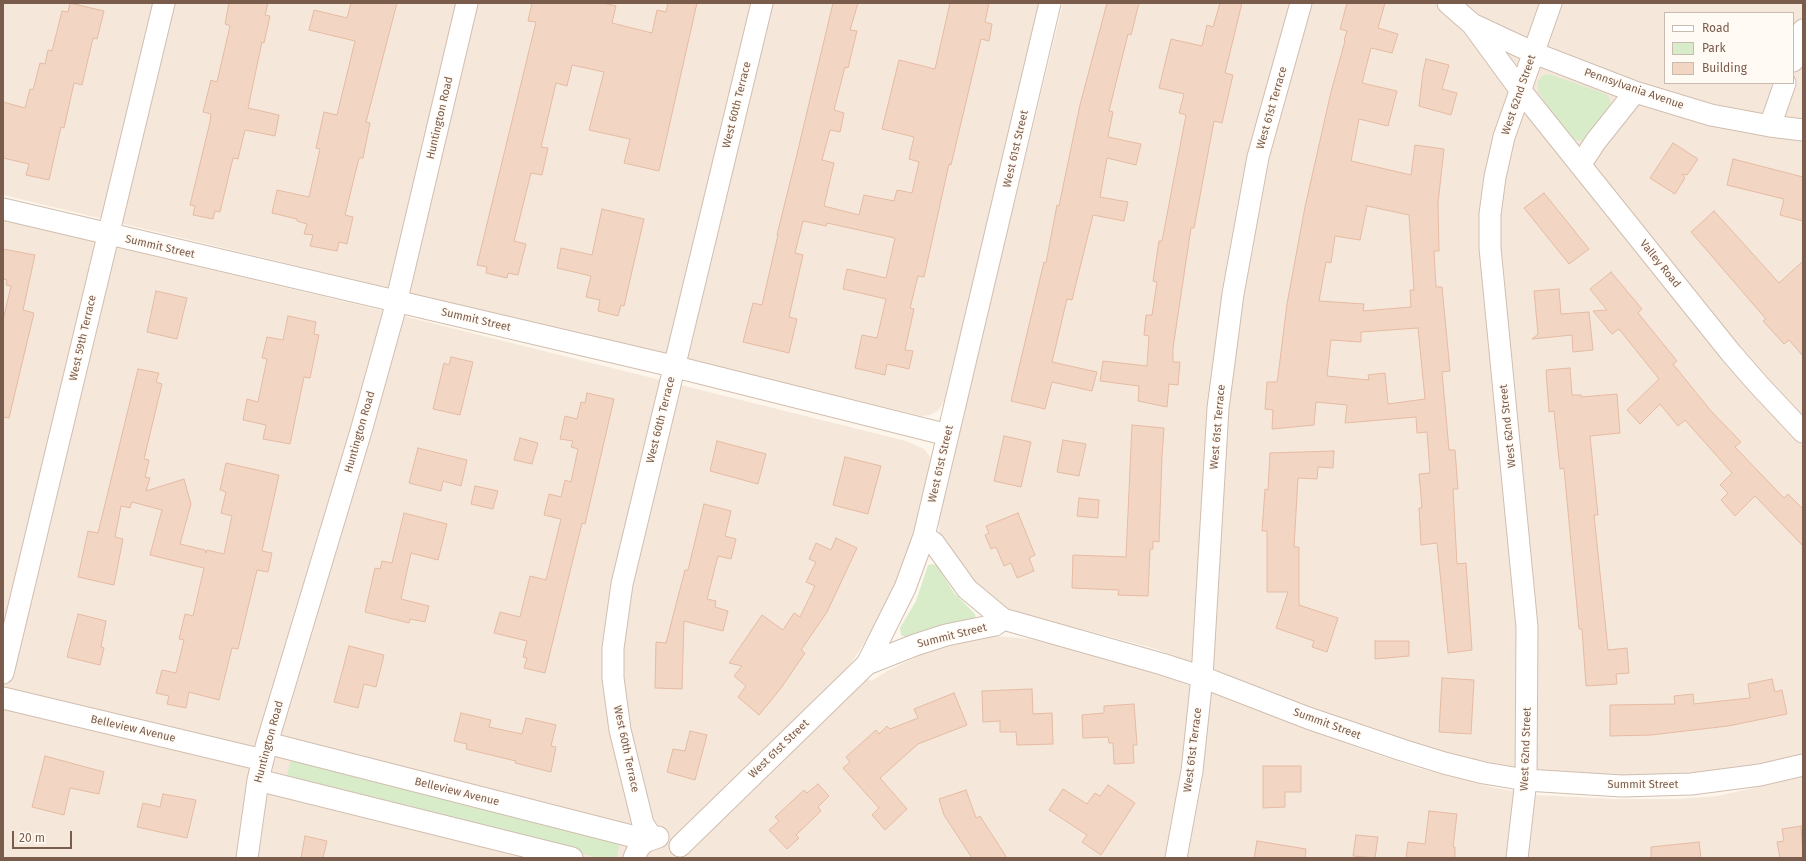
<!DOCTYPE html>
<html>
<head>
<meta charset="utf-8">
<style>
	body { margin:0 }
	#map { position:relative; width:1806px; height:861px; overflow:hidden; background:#fdf6ec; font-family:"Fira Sans",sans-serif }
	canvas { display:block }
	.frame { position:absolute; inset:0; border:4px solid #7a5c4d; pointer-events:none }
	.legend { position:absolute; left:1664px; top:12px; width:130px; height:72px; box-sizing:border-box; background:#fffaf3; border:1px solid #cabbb1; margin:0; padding:5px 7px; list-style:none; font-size:12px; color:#7a5c4d }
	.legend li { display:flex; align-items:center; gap:8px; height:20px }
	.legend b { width:20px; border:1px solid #cabbb1 }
	.scale { position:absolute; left:12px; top:831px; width:60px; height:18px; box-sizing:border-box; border:2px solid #7a5c4d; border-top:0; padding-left:5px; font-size:12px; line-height:14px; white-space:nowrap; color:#7a5c4d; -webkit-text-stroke:3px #fffaf3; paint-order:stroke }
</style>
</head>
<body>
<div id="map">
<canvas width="1806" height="861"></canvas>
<div class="frame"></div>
<ul class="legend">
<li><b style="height:5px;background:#fff"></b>Road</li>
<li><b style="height:11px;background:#d8ecc9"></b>Park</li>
<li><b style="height:11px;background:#f3d5c3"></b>Building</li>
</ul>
<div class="scale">20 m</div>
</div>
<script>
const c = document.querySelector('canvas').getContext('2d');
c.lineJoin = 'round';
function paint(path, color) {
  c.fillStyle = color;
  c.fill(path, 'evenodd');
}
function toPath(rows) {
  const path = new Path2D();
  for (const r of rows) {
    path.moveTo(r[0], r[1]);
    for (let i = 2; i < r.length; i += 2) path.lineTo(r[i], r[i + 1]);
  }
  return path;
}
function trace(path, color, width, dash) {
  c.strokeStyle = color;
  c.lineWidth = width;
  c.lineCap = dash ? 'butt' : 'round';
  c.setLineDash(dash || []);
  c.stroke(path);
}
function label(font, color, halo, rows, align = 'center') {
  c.font = font + ' "Fira Sans",sans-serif';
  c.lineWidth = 3;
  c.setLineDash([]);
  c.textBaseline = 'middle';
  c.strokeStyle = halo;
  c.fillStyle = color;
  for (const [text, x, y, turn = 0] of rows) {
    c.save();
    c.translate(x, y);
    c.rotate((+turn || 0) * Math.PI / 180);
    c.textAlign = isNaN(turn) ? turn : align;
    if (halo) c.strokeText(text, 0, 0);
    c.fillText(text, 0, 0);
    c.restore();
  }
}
paint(toPath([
	[3,3,1041,3,944,401,939,410,930,415,922,416,3,195],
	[1063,3,1803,3,1803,755,1748,767,1698,774,1646,778,1555,775,1474,761,1429,748,1329,714,1156,649,1085,630,1015,614,986,597,940,536,938,522,941,504],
	[1665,13,1793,13,1793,83,1665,83],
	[3,220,359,305,906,441,924,449,931,458,930,471,915,532,897,582,875,625,852,662,871,681,891,669,929,651,966,640,996,636,1029,639,1083,651,1147,671,1232,700,1361,749,1418,768,1496,788,1537,795,1615,799,1676,799,1717,796,1803,777,1803,858,3,858]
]), '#f5e8da');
paint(toPath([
	[1549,74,1606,94,1610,99,1611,106,1608,114,1584,140,1578,141,1570,137,1562,128,1538,91,1538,82,1542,76],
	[933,564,937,566,954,593,975,614,976,619,906,638,901,635,900,628,916,601,928,565],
	[294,760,620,842,617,857,599,858,429,817,289,779,287,774,290,763]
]), '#d8ecc9');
const building = toPath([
	[70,3,104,11,97,39,93,38,82,85,74,83,64,128,61,127,49,180,26,175,29,164,3,158,3,102,25,108,30,89,33,90,40,63,45,64,48,50,52,51,62,11,68,12,70,3],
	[229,3,268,3,265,15,270,16,264,43,262,42,248,108,279,115,275,136,245,130,238,159,233,158,220,212,215,211,213,219,193,215,195,206,190,205,210,122,211,114,203,112,211,80,217,82,230,26,225,24,229,3],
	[351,3,397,3,366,122,370,123,363,158,359,158,345,215,353,217,347,244,339,242,337,251,310,246,313,235,304,234,307,224,297,221,297,219,272,213,277,190,309,197,320,149,316,148,324,112,337,115,355,41,309,30,314,10,347,18,351,3],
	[532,3,603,3,616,6,612,23,652,33,657,10,666,12,668,3,697,3,659,171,624,163,630,139,589,130,604,72,572,65,567,86,556,83,541,147,548,148,542,175,531,173,514,241,526,244,518,275,508,273,507,278,486,273,487,267,477,265,536,22,528,21,532,3],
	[833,3,858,3,850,30,857,31,848,68,845,67,834,110,844,113,840,132,830,130,822,160,834,163,824,206,859,215,864,195,894,201,897,190,912,193,919,162,909,159,914,137,882,129,899,60,935,69,950,3,989,3,985,22,992,24,989,41,981,39,951,165,949,164,924,277,918,276,910,308,914,309,905,350,913,351,909,369,887,364,885,375,855,368,862,335,877,338,886,299,843,289,847,269,886,278,895,238,827,223,826,226,803,221,795,253,803,255,789,317,797,319,789,353,743,342,753,303,762,305,778,235,777,235,797,154,833,3],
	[1107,3,1139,3,1131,35,1128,34,1109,111,1113,112,1108,137,1141,144,1136,165,1107,158,1100,197,1128,202,1124,221,1093,215,1072,300,1067,299,1052,362,1097,372,1092,391,1052,382,1045,409,1011,401,1044,262,1046,263,1057,205,1059,206,1080,105,1107,3],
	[1220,3,1242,3,1225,73,1233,75,1222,123,1214,121,1194,228,1191,228,1173,348,1173,362,1180,362,1178,385,1169,384,1167,407,1138,401,1139,386,1100,381,1103,361,1147,366,1149,336,1144,335,1146,315,1152,315,1157,282,1153,281,1159,241,1162,241,1186,115,1179,113,1184,94,1159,88,1171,39,1202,46,1207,25,1213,27,1220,3],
	[1347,3,1385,3,1378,28,1398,34,1392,53,1371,48,1362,83,1397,91,1388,126,1359,119,1351,161,1411,175,1415,145,1444,149,1438,203,1439,251,1434,251,1436,287,1442,287,1450,371,1442,372,1449,450,1455,450,1458,489,1453,489,1457,564,1466,563,1472,650,1448,653,1437,543,1421,545,1419,508,1422,508,1419,474,1430,473,1427,432,1417,433,1416,417,1345,423,1347,405,1316,402,1314,425,1272,429,1273,410,1265,409,1267,382,1277,382,1278,376,1287,304,1305,207,1331,92,1345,41,1344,40,1347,31,1340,29,1347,3],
	[1367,206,1409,215,1414,290,1410,290,1411,307,1363,311,1364,304,1319,301,1326,262,1331,263,1335,236,1360,240,1367,206],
	[1418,328,1425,399,1388,404,1385,373,1368,375,1369,380,1327,376,1331,340,1361,342,1361,332,1418,328],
	[1426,59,1449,65,1442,89,1457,93,1451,115,1419,106,1423,72,1426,59],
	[1673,143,1698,159,1687,175,1682,174,1685,178,1675,194,1650,178,1673,143],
	[1733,159,1803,177,1803,221,1780,215,1784,199,1727,185,1733,159],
	[1544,193,1589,249,1569,264,1524,208,1544,193],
	[602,209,644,219,624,306,621,305,618,316,598,311,600,300,586,297,591,276,557,268,561,248,592,255,602,209],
	[1714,211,1779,283,1803,261,1803,356,1789,340,1784,344,1763,321,1766,319,1691,232,1714,211],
	[3,249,35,255,23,310,34,313,9,418,3,417,3,320,11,286,6,285,7,280,3,279,3,249],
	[1611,272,1642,309,1638,313,1677,361,1673,364,1711,411,1741,442,1735,447,1784,498,1788,494,1803,509,1803,546,1755,496,1735,516,1721,500,1728,493,1720,485,1732,473,1685,420,1678,426,1660,404,1640,424,1627,410,1659,379,1619,329,1612,334,1593,311,1607,310,1590,289,1611,272],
	[1559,289,1561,314,1589,312,1593,350,1573,352,1572,335,1532,339,1538,334,1534,291,1559,289],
	[156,291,187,298,177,339,147,332,156,291],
	[288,316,316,322,314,334,319,335,310,378,304,377,290,444,263,439,266,425,243,420,247,399,258,402,267,359,262,358,267,337,283,340,288,316],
	[451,357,473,362,460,415,433,409,444,363,449,365,451,357],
	[1570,368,1572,395,1581,395,1581,397,1617,394,1620,433,1590,436,1598,515,1594,515,1608,650,1627,648,1629,673,1616,674,1617,684,1586,686,1582,629,1579,629,1564,468,1560,469,1554,411,1549,412,1546,370,1570,368],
	[138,369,159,373,156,382,162,384,144,459,149,460,145,477,150,478,146,491,184,479,191,504,180,544,205,550,206,553,207,550,224,554,232,516,221,513,226,492,220,490,226,463,279,475,262,551,272,553,268,572,257,570,238,649,232,648,219,700,189,692,186,708,167,704,169,696,156,693,162,670,176,673,184,640,179,639,185,614,193,616,204,568,150,555,162,510,132,502,130,508,121,506,115,537,123,539,114,585,78,577,88,531,98,533,138,369],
	[587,393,614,399,585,524,582,523,545,673,524,668,527,658,523,657,527,641,494,633,500,612,520,617,530,576,546,580,561,519,544,515,549,494,561,497,565,480,571,482,578,449,571,447,573,441,560,439,565,416,577,419,581,402,585,403,587,393],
	[1132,425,1164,428,1162,456,1159,542,1153,541,1153,549,1150,549,1148,596,1118,595,1119,590,1072,588,1073,555,1126,557,1132,425],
	[1004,436,1031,442,1021,487,994,481,1004,436],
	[520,438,538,443,532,464,514,460,520,438],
	[1063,440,1086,444,1079,476,1057,472,1063,440],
	[717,441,766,454,758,484,710,471,717,441],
	[418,448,467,460,461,486,443,481,441,491,409,483,418,448],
	[1334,451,1333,468,1318,467,1317,479,1298,478,1294,547,1299,547,1299,605,1338,618,1327,652,1312,647,1314,641,1276,628,1288,592,1267,592,1267,531,1262,531,1265,489,1268,490,1270,453,1334,451],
	[845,457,881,466,868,514,833,505,845,457],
	[475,486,498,491,493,509,471,504,475,486],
	[1079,498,1099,500,1098,518,1077,516,1079,498],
	[704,504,731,511,725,536,736,539,731,559,718,556,707,599,716,601,715,607,728,611,723,631,684,621,682,689,655,688,656,642,666,643,685,570,688,570,704,504],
	[404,513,447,524,438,560,411,553,401,599,429,606,425,622,410,619,409,623,365,612,375,568,380,569,382,561,392,563,404,513],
	[1018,513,1035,555,1029,558,1034,571,1017,578,1011,563,1004,566,996,547,991,549,985,535,989,533,986,526,1018,513],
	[836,538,857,548,827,612,801,650,805,653,781,688,759,715,738,697,746,686,734,676,742,666,729,663,762,615,783,630,794,613,800,617,815,586,806,582,816,562,809,559,816,543,831,550,836,538],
	[78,614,106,621,101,647,104,648,100,665,67,657,78,614],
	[1375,641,1409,641,1409,656,1375,659,1375,641],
	[349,646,384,655,376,687,364,684,358,708,334,702,349,646],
	[1442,678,1474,680,1471,734,1439,732,1442,678],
	[1772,679,1775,692,1782,690,1787,714,1728,726,1651,735,1610,736,1610,705,1675,704,1674,696,1693,694,1694,704,1750,698,1748,684,1772,679],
	[1032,689,1033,714,1052,713,1053,744,1017,745,1016,732,1000,732,1000,721,983,722,982,691,1032,689],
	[954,693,967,725,918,744,880,778,907,809,885,830,872,815,879,808,843,768,850,762,846,757,876,730,879,734,887,726,890,729,918,718,914,709,954,693],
	[1134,704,1137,745,1133,745,1134,763,1114,764,1113,743,1109,743,1108,737,1083,738,1082,715,1104,713,1104,706,1134,704],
	[461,713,491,720,489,727,522,734,526,718,556,725,551,746,556,747,551,772,515,763,516,761,466,749,467,744,454,741,461,713],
	[690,731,707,735,695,780,667,772,673,749,685,751,690,731],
	[45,756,104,772,99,794,70,788,64,815,32,807,45,756],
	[1263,766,1301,766,1301,792,1285,792,1285,807,1263,808,1263,766],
	[818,784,829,796,818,807,821,811,796,835,799,838,787,849,769,830,779,821,775,817,804,790,807,793,818,784],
	[1108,785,1135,803,1101,855,1082,842,1087,835,1049,810,1063,789,1087,804,1095,793,1100,796,1108,785],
	[966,790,976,818,980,816,1007,858,972,858,944,815,939,799,966,790],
	[163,794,196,800,187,838,137,827,143,803,160,807,163,794],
	[1429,811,1457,814,1453,847,1455,847,1455,858,1406,858,1408,842,1425,844,1429,811],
	[1801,826,1803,858,1780,858,1777,842,1784,841,1782,829,1801,826],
	[1356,835,1378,837,1375,858,1353,856,1356,835],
	[305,836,327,841,323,858,301,858,305,836],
	[1257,841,1306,849,1305,858,1254,858,1257,841],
	[1699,842,1701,858,1651,858,1651,847,1699,842]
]);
paint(building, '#f3d5c3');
trace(building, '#e6bba3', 1);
const minor = toPath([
	[1448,3,1472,24,1521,91,1731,353,1758,384,1803,432],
	[1474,25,1534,53,1635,92,1711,115,1770,126,1803,130],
	[1793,61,1803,30],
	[1770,126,1785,83],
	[1580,165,1596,141,1635,92],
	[3,209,664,364,948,435],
	[924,536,934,543,967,589,1003,619,1162,664,1202,677,1308,718,1402,750,1444,763,1484,773,1526,780,1622,786,1691,784,1760,775,1803,765],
	[867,664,915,645,946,635,995,625,1003,619],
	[3,673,164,3],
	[3,698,263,760],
	[267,743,647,840],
	[258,780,572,858],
	[652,838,643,824,620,730,613,678,613,648,622,584,762,3],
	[680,846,867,664,905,588,924,536,1050,3],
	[247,858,258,780,267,743,361,431,393,316,467,3],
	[634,858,638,849,644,842,658,837],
	[1176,858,1192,771,1202,677,1218,408,1233,294,1258,157,1301,3],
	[1517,858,1526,780,1527,627,1490,248,1490,214,1495,177,1504,137,1551,3]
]);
trace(minor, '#d1beb0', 23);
trace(minor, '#fff', 21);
label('11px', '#7a5c4d', '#fffaf3', [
	["Pennsylvania Avenue",1634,89,19],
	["West 62nd Street",1519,95,-71],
	["West 60th Terrace",737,105,-76],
	["West 61st Terrace",1272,108,-74],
	["Huntington Road",440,118,-77],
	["West 61st Street",1016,149,-77],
	["Summit Street",160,247,13],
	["Valley Road",1660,264,51],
	["Summit Street",476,320,13],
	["West 59th Terrace",83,338,-77],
	["West 60th Terrace",661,420,-76],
	["West 62nd Street",1508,426,-96],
	["West 61st Terrace",1218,427,-85],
	["Huntington Road",360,432,-74],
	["West 61st Street",941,464,-77],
	["Summit Street",952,636,-14],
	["Summit Street",1327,724,20],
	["Belleview Avenue",133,729,13],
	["Huntington Road",269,742,-75],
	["West 60th Terrace",626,749,78],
	["West 61st Street",779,749,-44],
	["West 62nd Street",1526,749,-88],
	["West 61st Terrace",1193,750,-83],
	["Summit Street",1643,785],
	["Belleview Avenue",457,792,14]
]);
</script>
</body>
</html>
